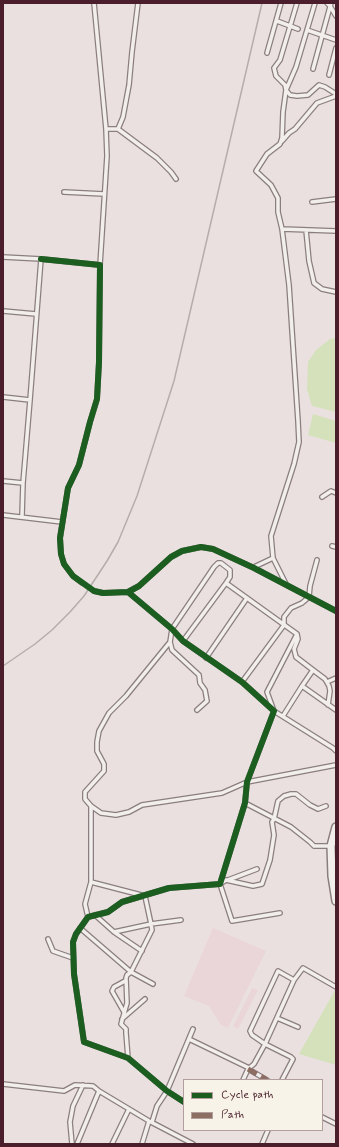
<!DOCTYPE html>
<html>
<head>
<meta charset="utf-8">
<style>
	body { margin:0 }
	#map { position:relative; width:339px; height:1147px; overflow:hidden; background:#ebe0e0; font-family:Mynerve,sans-serif }
	canvas { display:block }
	.frame { position:absolute; inset:0; border:4px solid #4a1f2b; pointer-events:none }
	.legend { position:absolute; left:183px; top:1079px; width:140px; height:52px; box-sizing:border-box; background:#f7f3e8; border:1px solid #b29e9c; margin:0; padding:5px 7px; list-style:none; font-size:12px; color:#4a1f2b }
	.legend li { display:flex; align-items:center; gap:8px; height:20px }
	.legend b { width:20px; border:1px solid #b29e9c }
</style>
</head>
<body>
<div id="map">
<canvas width="339" height="1147"></canvas>
<div class="frame"></div>
<ul class="legend">
<li><b style="height:5px;background:#1b5e20"></b>Cycle path</li>
<li><b style="height:5px;background:#8d6e63"></b>Path</li>
</ul>
</div>
<script>
const c = document.querySelector('canvas').getContext('2d');
c.lineJoin = 'round';
function paint(path, color) {
  c.fillStyle = color;
  c.fill(path, 'evenodd');
}
function toPath(rows) {
  const path = new Path2D();
  for (const r of rows) {
    path.moveTo(r[0], r[1]);
    for (let i = 2; i < r.length; i += 2) path.lineTo(r[i], r[i + 1]);
  }
  return path;
}
function trace(path, color, width, dash) {
  c.strokeStyle = color;
  c.lineWidth = width;
  c.lineCap = dash ? 'butt' : 'round';
  c.setLineDash(dash || []);
  c.stroke(path);
}
paint(toPath([
	[213,928,266,951,228,1028,221,1025,209,1006,184,996],
	[252,988,258,990,238,1029,233,1026]
]), '#ead5d9');
paint(toPath([
	[336,338,336,412,312,406,307,389,308,362,316,350,330,339],
	[313,414,336,421,336,443,308,435],
	[335,990,336,990,336,1065,299,1054]
]), '#d4e1ba');
trace(toPath([
	[82,583,94,591]
]), '#cbb9bc', 3.5, [3.5, 2]);
const street = toPath([
	[94,3,106,129],
	[315,3,296,67,286,90,290,95,297,96,308,95,319,85,325,87,336,94],
	[327,3,330,6,336,16],
	[277,21,298,29],
	[307,30,336,40],
	[267,53,281,3],
	[313,69,331,3],
	[329,75,336,48],
	[118,129,157,158,171,172,176,179],
	[282,141,289,133,295,129,317,103,336,96],
	[64,192,104,194],
	[312,202,336,199],
	[282,229,336,231],
	[306,230,309,261,314,283,322,289,336,292],
	[3,257,41,259,30,400],
	[41,259,100,265,99,362,97,399,90,422,79,465,68,488,60,538,61,554,64,564,73,576,82,583],
	[100,265,107,156,106,129,118,129,123,117,129,85,132,52,138,3],
	[3,311,36,314],
	[3,397,30,400,23,483],
	[3,481,23,483,22,516],
	[322,497,331,491,336,493],
	[3,515,62,522],
	[332,546,336,547],
	[273,558,271,536,294,464,299,442,298,421,289,285,282,229,278,212,278,198,271,185,256,171,267,154,280,144,282,138,283,112,286,90,285,85,276,76,274,68,280,60,297,3],
	[254,567,273,558,286,584],
	[226,583,297,634,267,692,274,711,333,748,336,751],
	[94,591,103,593,128,592,139,586,171,557,182,551,201,547,213,549,254,568,336,611],
	[128,592,172,629,183,641,242,682,274,711,247,782,245,803,220,884,169,888,122,902,108,912,88,917,76,934,73,942,74,974,84,1042,128,1058,167,1091,184,1102],
	[297,634,298,639,294,649,296,657,313,670,302,686],
	[183,641,226,583,230,577,230,570,221,563,218,563,214,567,172,629,170,642,126,696,109,713,99,731,97,742,97,751,104,764,104,771,85,792,85,799,91,806,101,813,116,815,129,812,142,805,222,793,247,782,336,765],
	[170,642,172,650,199,675,200,683,205,690,207,701,197,710],
	[206,658,247,598],
	[313,670,325,679,329,686,330,691,328,705],
	[242,682,284,625,284,617,291,608,302,603,309,597,310,586,317,560],
	[327,682,336,678],
	[283,716,302,686,336,710],
	[245,803,291,827,310,842,314,846,331,846],
	[228,880,257,869],
	[91,882,145,896,151,924,181,920],
	[280,913,232,921,220,884,226,880,253,886,262,884,270,860,274,835,272,822,274,819,278,801,284,796,291,794,296,794,310,805,318,809,326,806],
	[95,915,114,932,142,951],
	[88,917,85,904,91,882,91,806],
	[80,928,131,972,152,930,151,924,114,932],
	[48,939,53,951,73,958],
	[124,1012,112,991,114,987,125,981],
	[277,1018,298,1027],
	[122,1019,145,999],
	[189,1039,249,1068],
	[128,1058,126,1033,126,1029,121,1024,127,1003,126,978,127,975,131,972,153,984],
	[248,1069,267,1080],
	[243,1080,248,1069,254,1064,265,1044,294,980,303,968,336,987],
	[282,1080,293,1059,291,1057,265,1044,252,1035,250,1031,278,971,294,980],
	[3,1084,64,1091,75,1085,93,1086,99,1091,149,1121,193,1144],
	[322,1117,336,1124],
	[152,1122,157,1106,167,1091,193,1029],
	[72,1144,70,1122,73,1106,83,1085],
	[77,1144,99,1091],
	[112,1144,129,1109],
	[142,1144,149,1121],
	[262,1144,268,1130]
]);
const highway = toPath([
	[336,827,331,846,332,876,336,901]
]);
trace(street, '#8b7e80', 6);
trace(highway, '#8b7e80', 10);
trace(street, '#f1eeeb', 3.5);
trace(highway, '#f1eeeb', 7);
trace(toPath([
	[3,666,35,644,52,630,70,612,84,596,107,561,118,542,137,496,174,381,262,3]
]), '#b5adac', 1.5);
trace(toPath([
	[248,1069,267,1080]
]), '#8d6e63', 5, [10, 5]);
trace(toPath([
	[41,259,100,265,99,362,97,399,90,422,79,465,68,488,60,538,61,554,64,564,73,576,94,591,103,593,128,592,139,586,171,557,182,551,201,547,213,549,254,568,336,611],
	[128,592,172,629,183,641,242,682,274,711,247,782,245,803,220,884,169,888,122,902,108,912,88,917,76,934,73,942,74,974,84,1042,128,1058,167,1091,184,1102]
]), '#1b5e20', 6);
</script>
</body>
</html>
